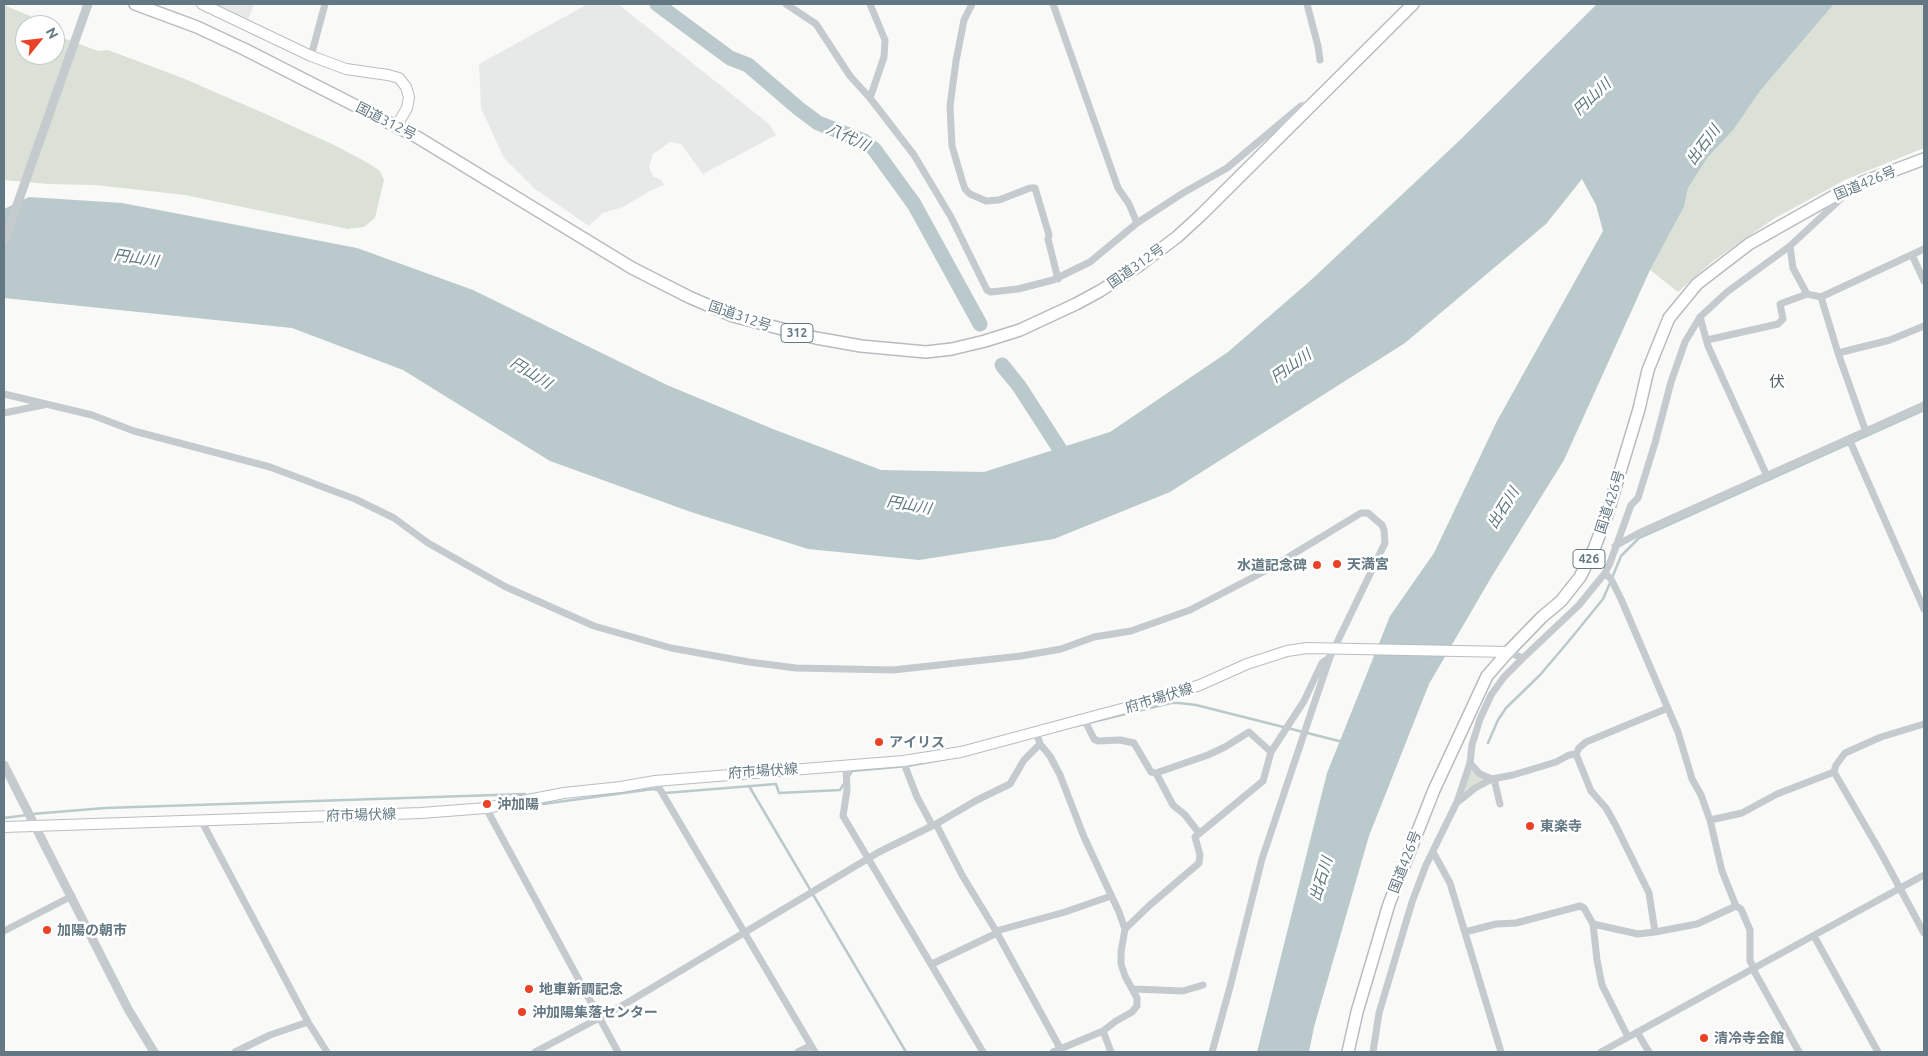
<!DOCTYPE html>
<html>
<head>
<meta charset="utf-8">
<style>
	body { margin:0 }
	#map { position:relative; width:1928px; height:1056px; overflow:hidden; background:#f9f9f7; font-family:Ubuntu,sans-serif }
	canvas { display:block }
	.frame { position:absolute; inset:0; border:5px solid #637883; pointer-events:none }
	.north { position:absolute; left:15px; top:15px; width:50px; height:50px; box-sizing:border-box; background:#fff; border:1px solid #c1c9cd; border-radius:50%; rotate:61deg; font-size:14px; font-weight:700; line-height:20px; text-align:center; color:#637883 }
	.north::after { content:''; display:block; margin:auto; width:18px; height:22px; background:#e94227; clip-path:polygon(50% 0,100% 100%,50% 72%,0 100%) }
</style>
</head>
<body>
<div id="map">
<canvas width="1928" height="1056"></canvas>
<div class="frame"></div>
<div class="north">N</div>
</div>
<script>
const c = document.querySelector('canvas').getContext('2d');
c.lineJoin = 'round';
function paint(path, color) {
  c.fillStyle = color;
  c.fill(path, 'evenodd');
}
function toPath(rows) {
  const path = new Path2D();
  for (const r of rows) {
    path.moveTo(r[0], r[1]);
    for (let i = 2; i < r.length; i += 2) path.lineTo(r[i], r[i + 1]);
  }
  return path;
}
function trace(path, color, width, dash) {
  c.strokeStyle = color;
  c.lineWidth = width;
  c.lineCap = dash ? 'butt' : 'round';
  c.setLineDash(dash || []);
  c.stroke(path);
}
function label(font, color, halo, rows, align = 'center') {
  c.font = font + ' Ubuntu,"Noto Sans JP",sans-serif';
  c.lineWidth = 5;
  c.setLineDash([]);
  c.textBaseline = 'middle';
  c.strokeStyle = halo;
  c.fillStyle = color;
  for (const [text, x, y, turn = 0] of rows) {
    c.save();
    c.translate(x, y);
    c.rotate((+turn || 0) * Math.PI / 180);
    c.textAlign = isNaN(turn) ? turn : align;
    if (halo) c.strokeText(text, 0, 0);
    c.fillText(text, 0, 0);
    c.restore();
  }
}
paint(toPath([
	[213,4,254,4,248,20],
	[588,4,618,4,769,124,776,135,703,174,681,144,670,142,653,154,649,167,653,176,661,180,664,185,648,192,623,207,603,213,589,226,535,189,504,158,481,108,479,64]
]), '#e7e9e8');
paint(toPath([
	[1834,4,1924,4,1924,148,1847,179,1775,218,1713,261,1678,292,1650,270,1684,207,1688,188,1708,157,1734,129,1760,91],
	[4,5,30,16,41,25,25,25,25,55,55,55,55,35,98,51,108,50,185,79,268,115,334,145,368,163,380,171,384,180,375,218,364,227,348,229,185,195,95,185,48,184,4,180],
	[1471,770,1485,780,1468,789,1463,793]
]), '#dbe1d7');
paint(toPath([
	[1597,4,1834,4,1760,91,1734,129,1708,157,1688,188,1684,207,1650,270,1564,460,1492,576,1429,684,1369,836,1314,1027,1309,1052,1257,1052,1327,773,1390,616,1434,553,1497,421,1603,231,1596,205,1582,179,1546,224,1405,343,1170,492,1054,539,919,560,808,549,691,512,550,461,403,370,292,328,4,298,4,209,29,197,122,203,357,248,473,290,667,385,773,429,881,470,984,472,1110,432,1228,352,1310,281,1459,141]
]), '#bac9cb');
trace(toPath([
	[1612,578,1621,556,1639,538,1924,410],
	[1076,726,1171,703,1179,703,1196,705,1343,742],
	[1488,743,1498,720,1506,708,1540,675,1568,642,1603,599,1610,583],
	[849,776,852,771,908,766,945,759],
	[749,786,906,1052],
	[665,793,776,784,779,793,840,790,845,782],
	[543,804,653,789,658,790],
	[32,814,105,808,525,794],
	[4,818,27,815]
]), '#bac9cb', 2.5);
trace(toPath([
	[657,4,730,58,748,65,798,108,818,123,864,141,874,149,914,204,980,324],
	[1002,365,1019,386,1070,465]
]), '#bac9cb', 15);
const secondary = toPath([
	[202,4,311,56,346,69,388,75,399,78,406,87,409,97,407,108,396,127],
	[4,827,421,813,486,808,564,793,621,787,655,781,903,761,961,752,1140,704,1200,685,1247,664,1287,651,1307,648,1508,652]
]);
const trunk = toPath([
	[135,4,197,27,244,49,417,137,632,268,689,297,733,316,816,338,861,346,926,352,952,349,985,341,1020,330,1076,304,1100,291,1137,267,1177,237,1201,215,1413,4],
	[1348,1052,1357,1012,1389,904,1434,790,1487,676,1508,652,1542,617,1561,601,1580,577,1594,549,1607,515,1639,409,1648,370,1669,318,1697,284,1749,244,1834,196,1863,182,1924,159]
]);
trace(secondary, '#b7bec1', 12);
trace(trunk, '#b7bcbf', 14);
trace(toPath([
	[786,4,816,24,850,76,870,98,914,155,951,217,987,290,991,292,1018,289,1053,280,1090,262,1137,223,1183,193,1227,168,1301,106,1311,105],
	[870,4,885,40,884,57,870,98],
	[972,4,964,20,956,61,950,106,952,146,962,180,965,189,970,194,986,201,999,200,1030,188,1035,188,1049,235,1048,239,1058,279],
	[1053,4,1118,188,1129,204,1137,223],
	[1307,4,1318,46,1320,60],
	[311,56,325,4],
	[1790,246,1793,268,1807,294,1821,297,1924,249],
	[1912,255,1924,281],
	[1821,297,1838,353,1866,432],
	[1700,317,1708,346,1767,476],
	[1707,340,1778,324,1783,319,1780,304,1807,294],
	[1838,353,1890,340,1924,326],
	[4,394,92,415,134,431,270,467,355,499,394,518,428,543,506,587,594,626,671,648,749,662,796,668,893,670,1021,656,1061,649,1094,637,1131,631,1190,610,1267,570,1361,513,1368,513,1382,525,1384,530,1385,543,1330,657,1315,701,1262,859,1230,987,1212,1052],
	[4,413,43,405],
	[1849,439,1924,609],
	[1615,546,1639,533,1924,405],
	[1605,573,1611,579,1621,599,1678,732,1692,779,1701,795,1710,820,1722,871,1736,906,1741,909,1750,930,1750,961,1754,968],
	[1523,658,1579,605,1605,573,1610,563,1631,505,1638,498,1655,443,1671,382,1685,342,1700,317,1727,292,1790,246,1847,193],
	[1084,719,1094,739,1098,741,1120,740,1134,743,1151,772,1156,773,1173,805,1185,815,1199,833],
	[1036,731,1040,744,1050,756,1060,775,1084,837,1119,912,1125,929,1121,952,1121,964,1125,976,1137,998,1137,1006,1132,1012,1116,1021,1103,1031,1053,1052],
	[903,761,917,797,932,825],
	[1470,763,1480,774,1492,779,1513,775,1556,762,1569,755,1576,754],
	[846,766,847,790,843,816,983,1052],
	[1834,772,1881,853,1924,933],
	[1834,772,1836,765,1845,753,1881,737,1924,724],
	[1156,773,1208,755,1225,747,1249,732,1271,752],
	[1494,779,1500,804],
	[655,781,815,1052],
	[1459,801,1475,788,1492,779],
	[486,808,618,1052],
	[201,820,308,1022,327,1052],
	[1710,820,1742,813,1777,794,1834,772],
	[936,824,962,875,996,931,1060,1048],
	[1433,852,1450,883,1501,1052],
	[1593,924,1638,934,1655,932,1649,893,1615,824,1606,808,1591,791,1576,754,1579,748,1586,742,1668,708],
	[1125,929,1150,905,1199,863,1200,855,1195,837,1263,781,1271,752,1304,701,1322,663,1330,657],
	[4,931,72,896],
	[996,931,1065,912,1111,896],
	[1465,932,1496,924,1516,923,1580,906,1584,908,1593,924,1597,960,1602,985,1628,1037],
	[1655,932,1697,924,1736,906],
	[1814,936,1878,1052],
	[932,964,997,933],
	[1753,969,1799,1052],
	[1133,989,1183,991,1203,985],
	[1103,1031,1111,1052],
	[1637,1032,1649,1052],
	[235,1052,270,1035,308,1022],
	[535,1052,620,1007,879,852,936,824,977,800,1010,784,1024,760,1040,744],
	[798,1052,810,1046],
	[1373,1052,1379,1013,1412,902,1426,865,1457,802,1470,763,1472,745,1480,719,1491,695,1504,677,1523,658,1508,652],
	[1601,1052,1924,875]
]), '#c4cacd', 7);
trace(toPath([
	[4,242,88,4],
	[4,765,128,1009,154,1052]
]), '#c4cacd', 9);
trace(secondary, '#fff', 10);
trace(trunk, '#fff', 11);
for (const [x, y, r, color] of [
	[1337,564,5,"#e94227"],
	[1317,565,5,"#e94227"],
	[879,742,5,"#e94227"],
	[487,804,5,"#e94227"],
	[1530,826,5,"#e94227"],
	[47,930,5,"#e94227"],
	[529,989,5,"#e94227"],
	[522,1012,5,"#e94227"],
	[1704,1038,5,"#e94227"]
]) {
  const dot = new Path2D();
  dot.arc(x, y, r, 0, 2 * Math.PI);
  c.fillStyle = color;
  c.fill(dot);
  trace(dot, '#fff', 2);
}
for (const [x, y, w] of [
	[797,333,32],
	[1589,559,32]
]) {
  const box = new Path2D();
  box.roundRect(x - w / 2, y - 9.5, w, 19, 4);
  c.fillStyle = '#fff';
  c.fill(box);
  trace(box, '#637883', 1);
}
label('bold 12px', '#637883', null, [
	["312",797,333],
	["426",1589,559]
]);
label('14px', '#637883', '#fff', [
	["国道312号",386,121,27],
	["国道426号",1865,183,-23],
	["国道312号",1136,266,-35],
	["国道312号",740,316,19],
	["国道426号",1610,502,-72],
	["府市場伏線",1159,698,-17],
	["府市場伏線",763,771,-4],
	["府市場伏線",361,815,-2],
	["国道426号",1405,862,-69]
]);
label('bold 14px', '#637883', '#fff', [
	["天満宮",1347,564],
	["水道記念碑",1307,565,"right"],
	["アイリス",889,742],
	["沖加陽",497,804],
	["東楽寺",1540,826],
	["加陽の朝市",57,930],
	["地車新調記念",539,989],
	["沖加陽集落センター",532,1012],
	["清冷寺会館",1714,1038]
], 'left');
label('italic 15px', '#5e777c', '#fff', [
	["円山川",1592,97,-43],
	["八代川",848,137,25],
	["出石川",1703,145,-53],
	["円山川",136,258,9],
	["円山川",1291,366,-35],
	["円山川",531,373,32],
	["円山川",909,505,10],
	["出石川",1503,508,-58],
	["出石川",1321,879,-73]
]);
label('16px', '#55656d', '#fff', [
	["伏",1777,382]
]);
</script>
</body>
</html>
